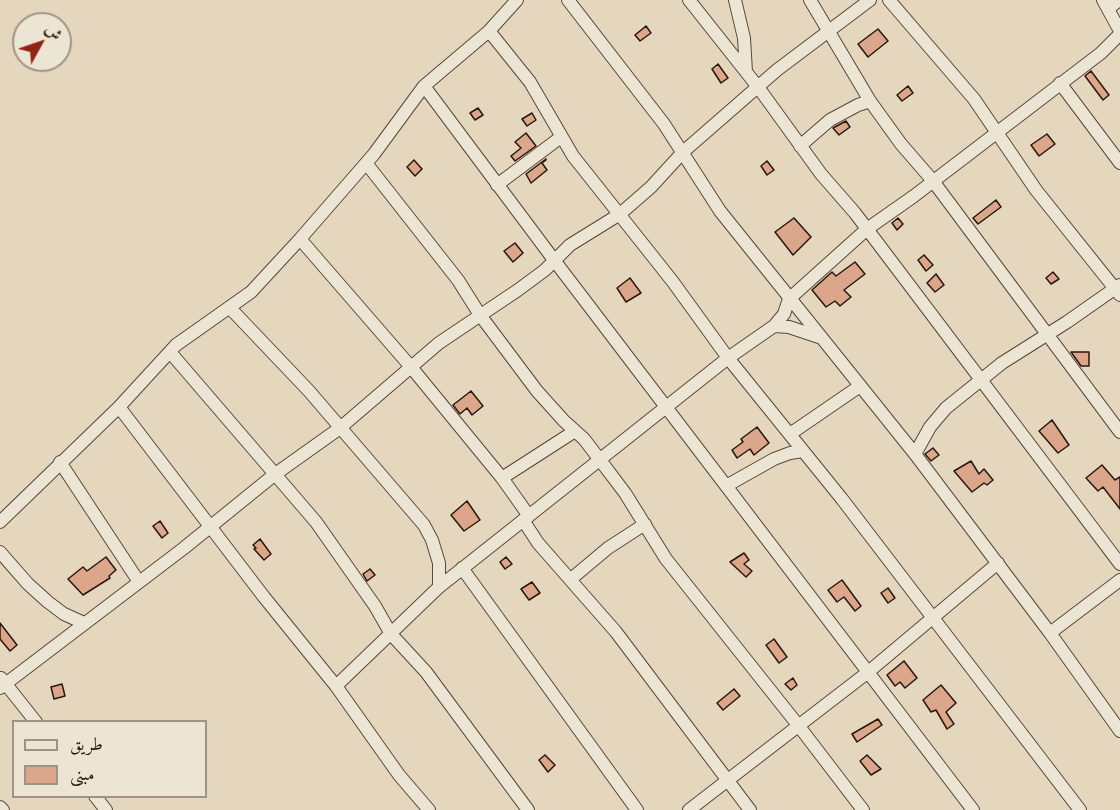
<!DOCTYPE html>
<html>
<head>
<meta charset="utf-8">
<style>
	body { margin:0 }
	#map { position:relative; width:1120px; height:810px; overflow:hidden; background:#e4d7bd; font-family:"Gentium Book Plus",Amiri,serif }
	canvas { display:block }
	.legend { position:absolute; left:12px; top:720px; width:195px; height:78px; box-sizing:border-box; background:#ede5d4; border:2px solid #9f9386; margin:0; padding:8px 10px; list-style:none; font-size:18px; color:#2b1710 }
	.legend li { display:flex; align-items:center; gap:12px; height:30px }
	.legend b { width:30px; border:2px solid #9f9386 }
	.north { position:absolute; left:12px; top:12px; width:60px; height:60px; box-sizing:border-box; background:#ede5d4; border:2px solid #9f9386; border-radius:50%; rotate:50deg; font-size:16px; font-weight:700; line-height:24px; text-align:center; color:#2b1710 }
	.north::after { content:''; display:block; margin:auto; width:21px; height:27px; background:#8f2418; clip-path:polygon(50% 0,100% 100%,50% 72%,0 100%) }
</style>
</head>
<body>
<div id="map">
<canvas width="1120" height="810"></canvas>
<ul class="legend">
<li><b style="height:8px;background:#ede5d4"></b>طريق</li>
<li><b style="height:16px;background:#dba68a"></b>مبنى</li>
</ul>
<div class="north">ش</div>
</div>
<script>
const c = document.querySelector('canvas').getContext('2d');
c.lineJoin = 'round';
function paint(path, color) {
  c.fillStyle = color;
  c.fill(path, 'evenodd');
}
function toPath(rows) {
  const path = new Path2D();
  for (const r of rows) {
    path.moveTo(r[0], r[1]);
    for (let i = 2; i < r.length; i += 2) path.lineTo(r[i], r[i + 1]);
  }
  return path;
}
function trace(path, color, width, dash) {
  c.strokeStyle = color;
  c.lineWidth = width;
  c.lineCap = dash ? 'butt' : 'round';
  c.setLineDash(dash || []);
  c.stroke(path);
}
const building = toPath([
	[646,26,651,33,640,41,635,35,646,26],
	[878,29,888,41,868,57,858,44,878,29],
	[718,64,728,78,721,83,712,69,718,64],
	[1091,71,1109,95,1103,100,1085,76,1091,71],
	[908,86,913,93,902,101,897,95,908,86],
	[478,108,483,115,475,120,470,113,478,108],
	[532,113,536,120,527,126,522,119,532,113],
	[846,121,850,127,839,135,833,128,846,121],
	[526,133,536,146,515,161,511,156,521,148,515,142,526,133],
	[1047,134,1055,144,1039,156,1031,145,1047,134],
	[546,159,546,160,542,163,547,170,531,183,526,174,546,159],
	[414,160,422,169,415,176,407,167,414,160],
	[767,161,774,170,767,175,761,166,767,161],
	[996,200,1001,207,978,224,973,218,996,200],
	[794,218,811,237,793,255,775,232,794,218],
	[898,218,903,224,897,230,892,223,898,218],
	[515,243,523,253,513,262,504,251,515,243],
	[924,255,933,265,926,271,918,260,924,255],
	[855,262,865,274,844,290,851,297,840,306,835,301,826,307,812,290,832,272,836,276,855,262],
	[1053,272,1059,279,1051,284,1046,278,1053,272],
	[936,274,944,285,935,292,927,283,936,274],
	[630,278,641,293,626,302,617,288,630,278],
	[1071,352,1089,352,1089,366,1081,366,1071,352],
	[471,391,483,406,472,415,467,408,460,414,453,405,471,391],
	[1052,420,1069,445,1058,453,1039,431,1052,420],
	[757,427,769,443,754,455,750,449,737,458,732,450,743,442,741,439,757,427],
	[933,448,939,455,931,461,925,454,933,448],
	[971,461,979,474,984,469,993,480,987,485,984,483,972,492,954,471,971,461],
	[1102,465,1115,480,1120,477,1120,509,1103,487,1098,491,1086,478,1102,465],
	[467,501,480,520,464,531,451,515,467,501],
	[160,521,168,533,162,538,153,526,160,521],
	[260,539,271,554,264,560,254,549,256,548,253,545,260,539],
	[744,553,749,560,744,564,752,571,746,577,730,562,744,553],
	[106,557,116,570,109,576,110,578,83,595,68,579,83,567,87,571,106,557],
	[506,557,512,564,505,569,500,562,506,557],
	[370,569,375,575,367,581,363,574,370,569],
	[842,580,861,606,855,611,844,597,837,602,828,590,842,580],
	[532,582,540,593,529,600,521,589,532,582],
	[888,588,895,598,888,603,881,593,888,588],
	[0,623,17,645,10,651,0,639,0,623],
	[774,639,787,657,779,663,766,645,774,639],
	[904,661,917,678,905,688,900,682,895,686,887,675,904,661],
	[793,678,797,685,791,690,785,684,793,678],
	[62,684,65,696,54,699,51,687,62,684],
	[941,685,956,703,946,712,954,724,947,729,936,710,931,712,923,700,941,685],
	[734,689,740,696,723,710,717,703,734,689],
	[878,719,882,725,857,742,852,734,878,719],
	[545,755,555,765,548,772,539,760,545,755],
	[867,755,881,769,871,775,860,761,867,755]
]);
paint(building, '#dba68a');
trace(building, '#2b1710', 1.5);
const minor = toPath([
	[568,0,664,124,720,211,915,454,1050,633,1120,731],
	[689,0,758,87,821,174,855,213,1120,564],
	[735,0,744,38,746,72],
	[810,0,870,101,901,144,933,181,1120,432],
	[889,0,974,99,1036,190,1120,295],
	[1103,0,1120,31],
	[1109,8,1119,0],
	[489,31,530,82,573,156,673,282,728,358,842,499,1080,810],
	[1060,83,1120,163],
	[424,86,554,260,973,810],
	[800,146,830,120,858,105,870,101],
	[366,163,458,280,480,315,537,391,564,421,584,439,600,460,625,493,666,559,798,725,863,810],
	[497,185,561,137],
	[300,239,411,367,502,478,529,516],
	[230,308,309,391,424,525,432,540,439,563,439,587],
	[774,326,789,327,819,337],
	[170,352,316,522,375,606,391,634,426,672,528,810],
	[119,407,264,597,336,686,399,775,429,810],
	[790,434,860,386],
	[915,454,930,427,946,408,1002,363,1067,322,1120,285],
	[60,462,139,582],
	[502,478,575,431],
	[726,486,774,459,790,453,803,451],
	[523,520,538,543,616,632,750,810],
	[0,522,119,407,176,345,251,292,300,239,374,154,424,86,489,31,517,0],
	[0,552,28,584,48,602,64,614,84,623],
	[462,568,637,810],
	[571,579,608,548,645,524],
	[1050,633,1120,580],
	[1,678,36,722],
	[336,686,439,587,728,358,774,326,784,314,789,299,867,229,914,196,1101,53,1120,34],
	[0,688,184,548,274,475,340,428,439,343,518,290,545,270,570,245,620,214,651,187,683,152,777,70,870,0],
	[95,796,106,810],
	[0,807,3,810],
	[689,810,867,673,998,563]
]);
trace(minor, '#59473b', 14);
trace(minor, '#ede5d4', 12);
</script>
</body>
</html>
